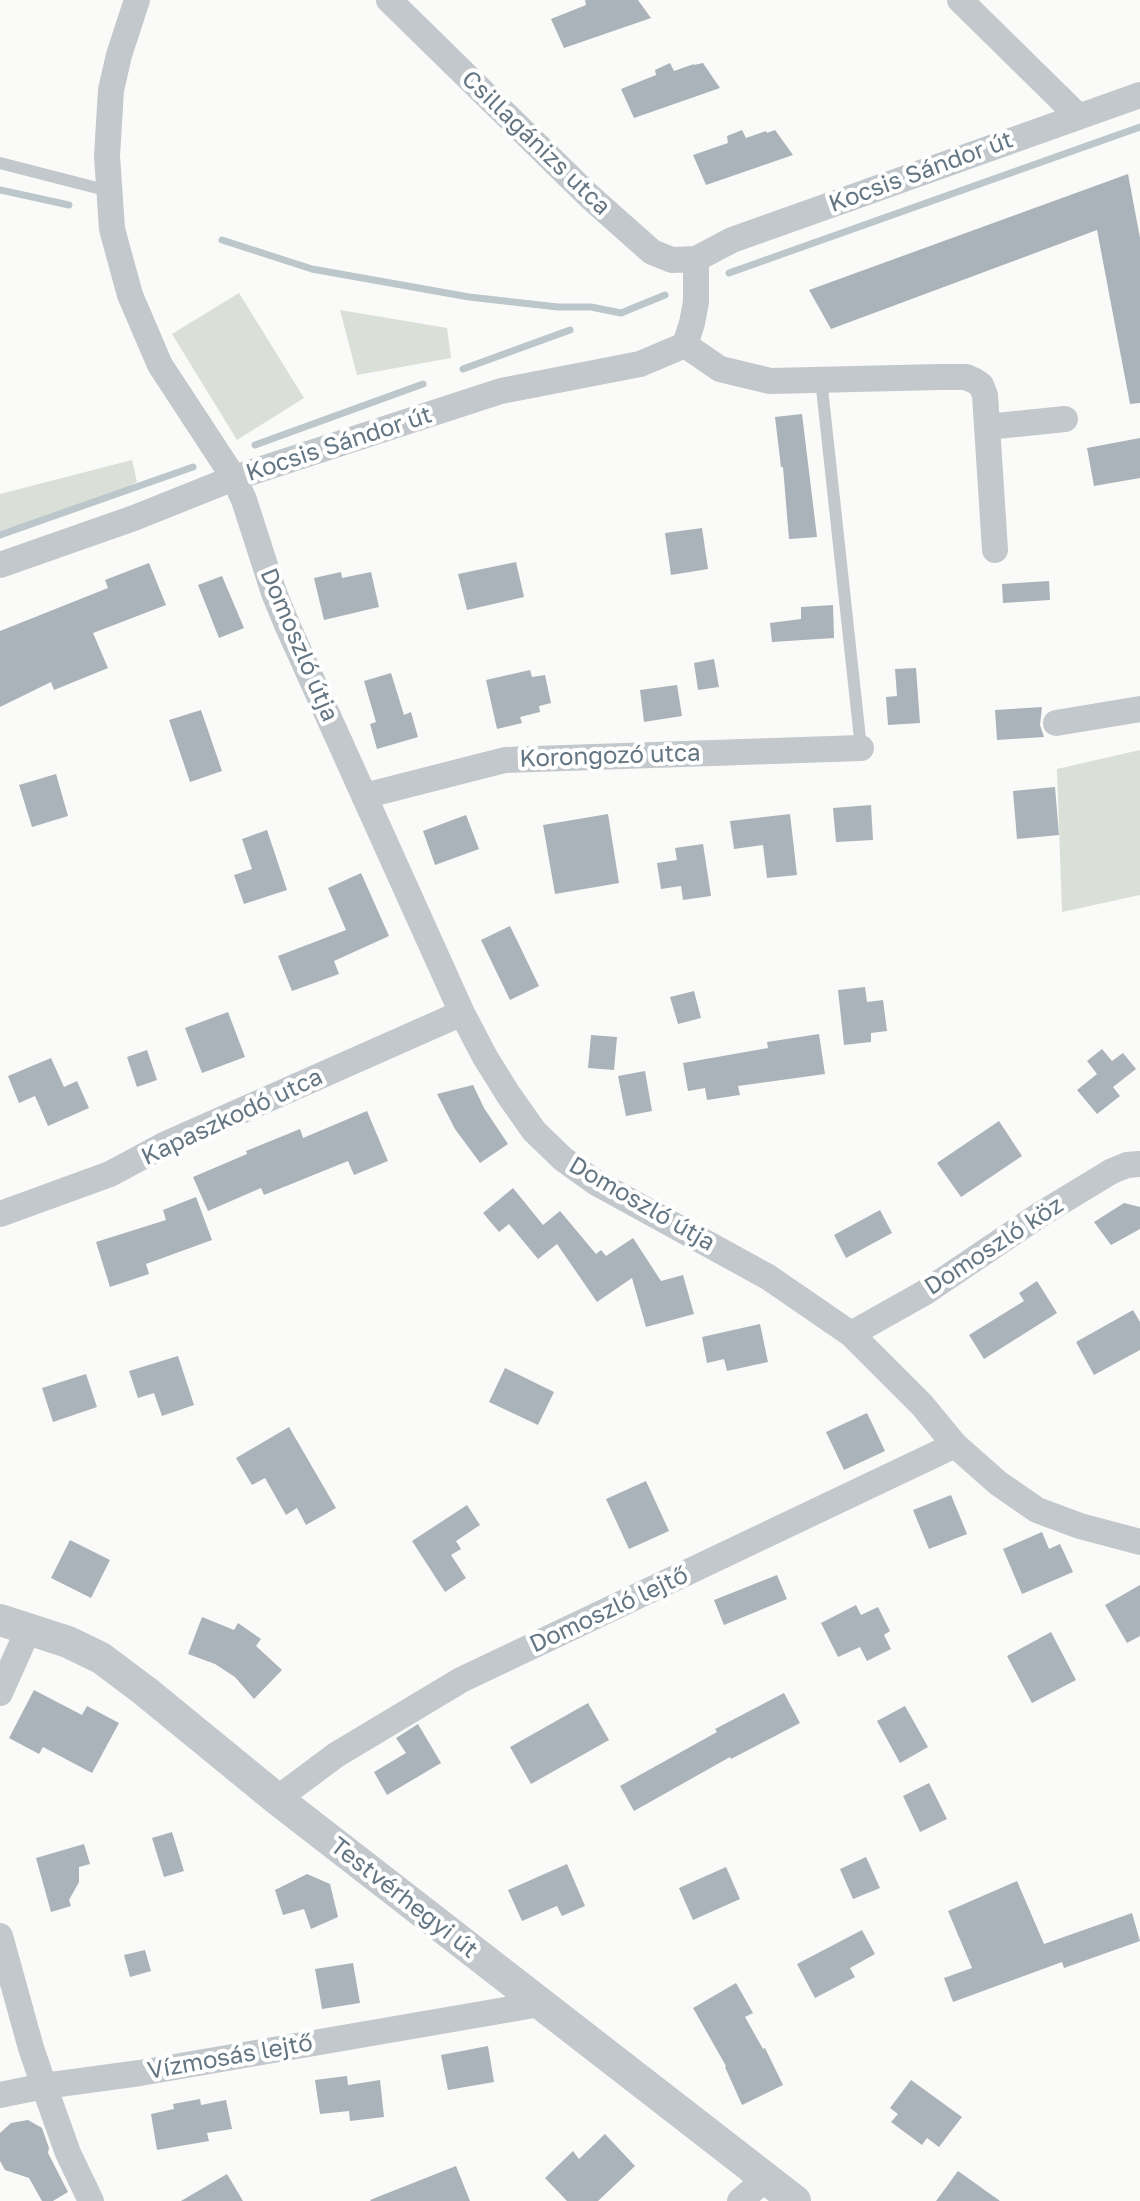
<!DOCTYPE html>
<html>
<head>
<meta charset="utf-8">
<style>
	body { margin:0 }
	canvas { display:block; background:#fafaf8 }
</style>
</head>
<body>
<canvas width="1140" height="2201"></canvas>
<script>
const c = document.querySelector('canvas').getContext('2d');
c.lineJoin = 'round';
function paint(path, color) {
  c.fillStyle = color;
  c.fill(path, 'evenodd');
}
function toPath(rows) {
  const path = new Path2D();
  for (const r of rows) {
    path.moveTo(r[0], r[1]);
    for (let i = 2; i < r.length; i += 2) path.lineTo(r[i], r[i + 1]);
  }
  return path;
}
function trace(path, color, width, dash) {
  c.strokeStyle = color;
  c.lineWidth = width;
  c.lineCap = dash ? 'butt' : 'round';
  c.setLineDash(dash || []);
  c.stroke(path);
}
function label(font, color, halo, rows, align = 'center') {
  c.font = font + ' "Golos Text",sans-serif';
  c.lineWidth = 8;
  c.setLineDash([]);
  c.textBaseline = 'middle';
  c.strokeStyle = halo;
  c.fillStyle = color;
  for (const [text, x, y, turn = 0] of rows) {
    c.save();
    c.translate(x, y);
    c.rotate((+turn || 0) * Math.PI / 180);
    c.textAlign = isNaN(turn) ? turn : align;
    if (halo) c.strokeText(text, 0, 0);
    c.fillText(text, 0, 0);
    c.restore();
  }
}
paint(toPath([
	[239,293,304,398,237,440,172,334],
	[340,310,447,328,451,358,357,375],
	[132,460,137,482,106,500,0,531,0,494],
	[1140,750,1140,895,1062,912,1057,769]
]), '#dadfd7');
trace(toPath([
	[0,190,69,205],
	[222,240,312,269,469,297,558,307,591,307,621,313,665,295],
	[729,273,1140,127],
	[463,369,570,330],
	[255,445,423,384],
	[0,535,193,467]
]), '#bbc7cb', 7);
paint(toPath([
	[585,0,638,0,651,18,564,48,551,19,586,5],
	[670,63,674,71,694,64,694,65,703,63,720,88,634,118,621,89,656,75,655,70],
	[742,130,746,138,766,131,767,133,775,130,793,155,706,185,693,155,728,143,727,136],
	[1128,174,1140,238,1140,403,1130,404,1097,230,831,329,809,290],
	[802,414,817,537,789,539,783,467,781,467,775,417],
	[1140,438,1140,478,1094,486,1087,448],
	[702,528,708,569,671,575,665,533],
	[516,562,524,597,467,610,458,574],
	[149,563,166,605,93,633,108,668,54,690,51,682,0,707,0,631,108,588,105,580],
	[341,572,342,578,371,572,379,607,324,620,314,578],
	[222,576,244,628,219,638,198,585],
	[1049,581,1050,600,1003,603,1002,584],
	[833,605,834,638,772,642,770,623,801,619,801,607],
	[714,659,719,687,698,690,694,663],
	[916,668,920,723,888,725,886,697,897,696,895,669],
	[530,670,532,677,545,675,551,703,539,706,540,712,520,717,522,723,497,729,486,680],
	[391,673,404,715,411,712,418,737,377,749,370,724,376,722,364,681],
	[677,685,682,716,644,722,640,690],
	[1042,707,1040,725,1044,737,997,740,995,710],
	[201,710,222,771,190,782,169,720],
	[56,774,68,816,32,827,19,785],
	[1055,787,1059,835,1017,839,1013,791],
	[871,805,873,840,836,842,833,808],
	[608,814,619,883,555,894,543,825],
	[790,814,797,875,767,878,763,845,734,849,730,821],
	[466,815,479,849,435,865,423,831],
	[267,830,287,890,244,904,234,875,252,869,242,839],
	[703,844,711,896,683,900,681,886,661,889,657,863,677,860,675,848],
	[361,873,389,936,334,961,339,974,292,991,278,956,346,930,328,888],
	[510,926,539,986,510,1000,481,940],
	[865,987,867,1002,883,1000,887,1031,871,1033,871,1042,844,1045,838,990],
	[694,991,701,1018,678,1024,670,997],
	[228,1012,245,1057,202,1073,185,1028],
	[819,1034,825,1074,738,1086,740,1095,707,1100,705,1088,688,1091,683,1063,768,1048,767,1042],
	[591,1035,617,1037,614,1070,588,1068],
	[1102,1049,1112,1061,1123,1053,1136,1069,1113,1087,1120,1096,1097,1114,1077,1090,1097,1074,1087,1061],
	[147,1050,157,1080,137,1087,127,1057],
	[51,1058,64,1087,77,1081,89,1108,48,1126,35,1096,19,1103,8,1076],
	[645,1071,652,1111,626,1116,618,1076],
	[473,1085,484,1108,508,1144,480,1163,455,1129,437,1094],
	[367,1111,388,1161,354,1175,348,1161,264,1195,261,1188,208,1211,193,1177,247,1154,246,1151,300,1129,303,1138],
	[999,1121,1022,1156,961,1197,937,1163],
	[513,1188,543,1225,560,1211,596,1254,601,1250,606,1256,633,1238,661,1281,683,1275,694,1314,646,1327,632,1278,597,1302,557,1244,538,1259,509,1224,499,1232,483,1213],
	[196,1197,212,1240,146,1264,149,1274,110,1287,96,1242,166,1220,163,1210],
	[1124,1203,1140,1207,1140,1229,1111,1245,1094,1222],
	[880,1210,892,1233,846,1258,834,1235],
	[1037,1281,1057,1313,984,1359,969,1335,1024,1301,1019,1293],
	[1133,1310,1140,1322,1140,1350,1094,1375,1076,1342],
	[760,1324,768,1362,727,1371,724,1359,707,1363,702,1337],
	[178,1356,194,1405,162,1416,154,1393,138,1398,129,1371],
	[505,1368,554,1392,538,1425,489,1402],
	[86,1374,97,1407,53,1422,42,1388],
	[867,1413,885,1451,844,1470,826,1432],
	[289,1427,336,1508,306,1525,297,1508,286,1515,265,1478,252,1485,236,1458],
	[646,1481,669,1531,629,1549,606,1499],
	[951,1495,967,1534,929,1549,913,1510],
	[467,1505,480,1525,456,1541,461,1549,451,1555,466,1578,445,1592,412,1541],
	[1042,1532,1049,1549,1060,1544,1073,1572,1022,1594,1003,1549],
	[70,1540,110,1560,91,1598,51,1578],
	[777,1575,787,1599,724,1625,714,1600],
	[1140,1585,1140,1636,1127,1643,1105,1605],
	[856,1605,861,1615,878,1607,890,1631,884,1635,891,1649,867,1661,860,1647,838,1657,821,1623],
	[202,1617,234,1630,238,1623,261,1639,256,1646,282,1670,254,1699,235,1677,215,1664,188,1654],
	[1051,1632,1076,1680,1032,1703,1007,1656],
	[34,1690,82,1715,87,1706,119,1723,92,1773,43,1747,39,1754,9,1738],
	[784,1693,800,1723,731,1759,730,1757,634,1811,620,1786,717,1732,715,1729],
	[588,1703,609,1740,531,1784,510,1747],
	[905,1706,928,1747,900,1763,877,1721],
	[418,1724,441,1763,387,1795,374,1772,406,1753,396,1738],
	[929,1783,947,1819,920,1832,903,1796],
	[172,1832,184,1871,164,1877,152,1838],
	[84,1844,90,1864,79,1867,79,1882,69,1900,71,1906,51,1912,36,1858],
	[866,1857,880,1888,853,1899,840,1869],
	[567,1864,585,1906,562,1916,557,1906,522,1921,508,1890],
	[726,1867,740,1899,693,1920,679,1888],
	[307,1874,330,1884,338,1917,311,1929,304,1909,283,1915,275,1890],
	[1017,1881,1044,1944,1132,1913,1140,1941,1064,1968,1062,1962,953,2002,944,1978,972,1968,948,1911],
	[862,1930,875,1954,850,1968,855,1977,815,1998,797,1964],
	[145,1950,151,1971,130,1977,124,1955],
	[353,1963,360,2003,322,2009,315,1969],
	[736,1983,753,2013,745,2017,763,2049,765,2048,783,2085,742,2105,725,2067,726,2066,693,2008],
	[488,2046,494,2082,448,2090,441,2055],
	[347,2076,348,2085,380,2080,384,2117,350,2121,349,2111,320,2114,315,2080],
	[911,2080,962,2117,939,2147,927,2138,922,2145,891,2122,898,2114,890,2108],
	[200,2099,201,2105,226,2100,232,2129,207,2133,209,2141,157,2150,151,2114,174,2109,173,2104],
	[28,2120,42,2128,49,2148,48,2153,68,2192,53,2201,42,2201,29,2178,5,2170,0,2161,0,2133,11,2123],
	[605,2134,635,2166,598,2201,567,2201,545,2178,573,2151,579,2159],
	[456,2166,470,2201,371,2201,370,2200],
	[958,2171,1000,2201,936,2201],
	[227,2174,243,2201,181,2201]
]), '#aab3b9');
trace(toPath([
	[0,163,109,191],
	[821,379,861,748]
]), '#c3c8cc', 12);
trace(toPath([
	[137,0,119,55,111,90,107,156,112,229,130,295,160,365,234,478,244,500,274,593,288,627,462,1013,485,1057,508,1094,534,1131,563,1159,595,1182,768,1277,851,1334,922,1405,955,1445,998,1483,1037,1510,1080,1526,1140,1542],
	[389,0,590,197,652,252,672,260,696,259,732,240,1140,95],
	[960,0,1078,116],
	[685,345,720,369,770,381,940,377,966,377,975,381,981,385,985,395,995,550],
	[987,427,1065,419],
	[0,565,134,518,234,478,501,391,640,364,685,345,692,323,696,302,696,259],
	[1056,723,1140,709],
	[364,796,505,760,861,748],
	[0,1214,110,1174,164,1145,462,1013],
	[851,1334,924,1293,1041,1214,1112,1171,1127,1165,1140,1164],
	[0,1693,29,1628],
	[277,1799,336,1755,461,1680,955,1445],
	[0,1936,31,2048,44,2086,68,2153,91,2201],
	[0,2095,44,2086,140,2073,540,2004],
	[740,2201,765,2179]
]), '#c3c8cc', 26);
trace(toPath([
	[0,1620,68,1642,101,1658,145,1691,277,1799,795,2201]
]), '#c3c8cc', 32);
label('24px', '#657683', '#fff', [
	["Csillagánizs utca",536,143,44],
	["Kocsis Sándor út",921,172,-20],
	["Kocsis Sándor út",339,444,-18],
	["Domoszló útja",299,645,67],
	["Korongozó utca",610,756,-2],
	["Kapaszkodó utca",232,1117,-25],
	["Domoszló útja",642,1204,30],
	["Domoszló köz",994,1246,-33],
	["Domoszló lejtő",609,1610,-25],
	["Testvérhegyi út",404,1898,38],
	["Vízmosás lejtő",230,2057,-10]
]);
</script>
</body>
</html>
